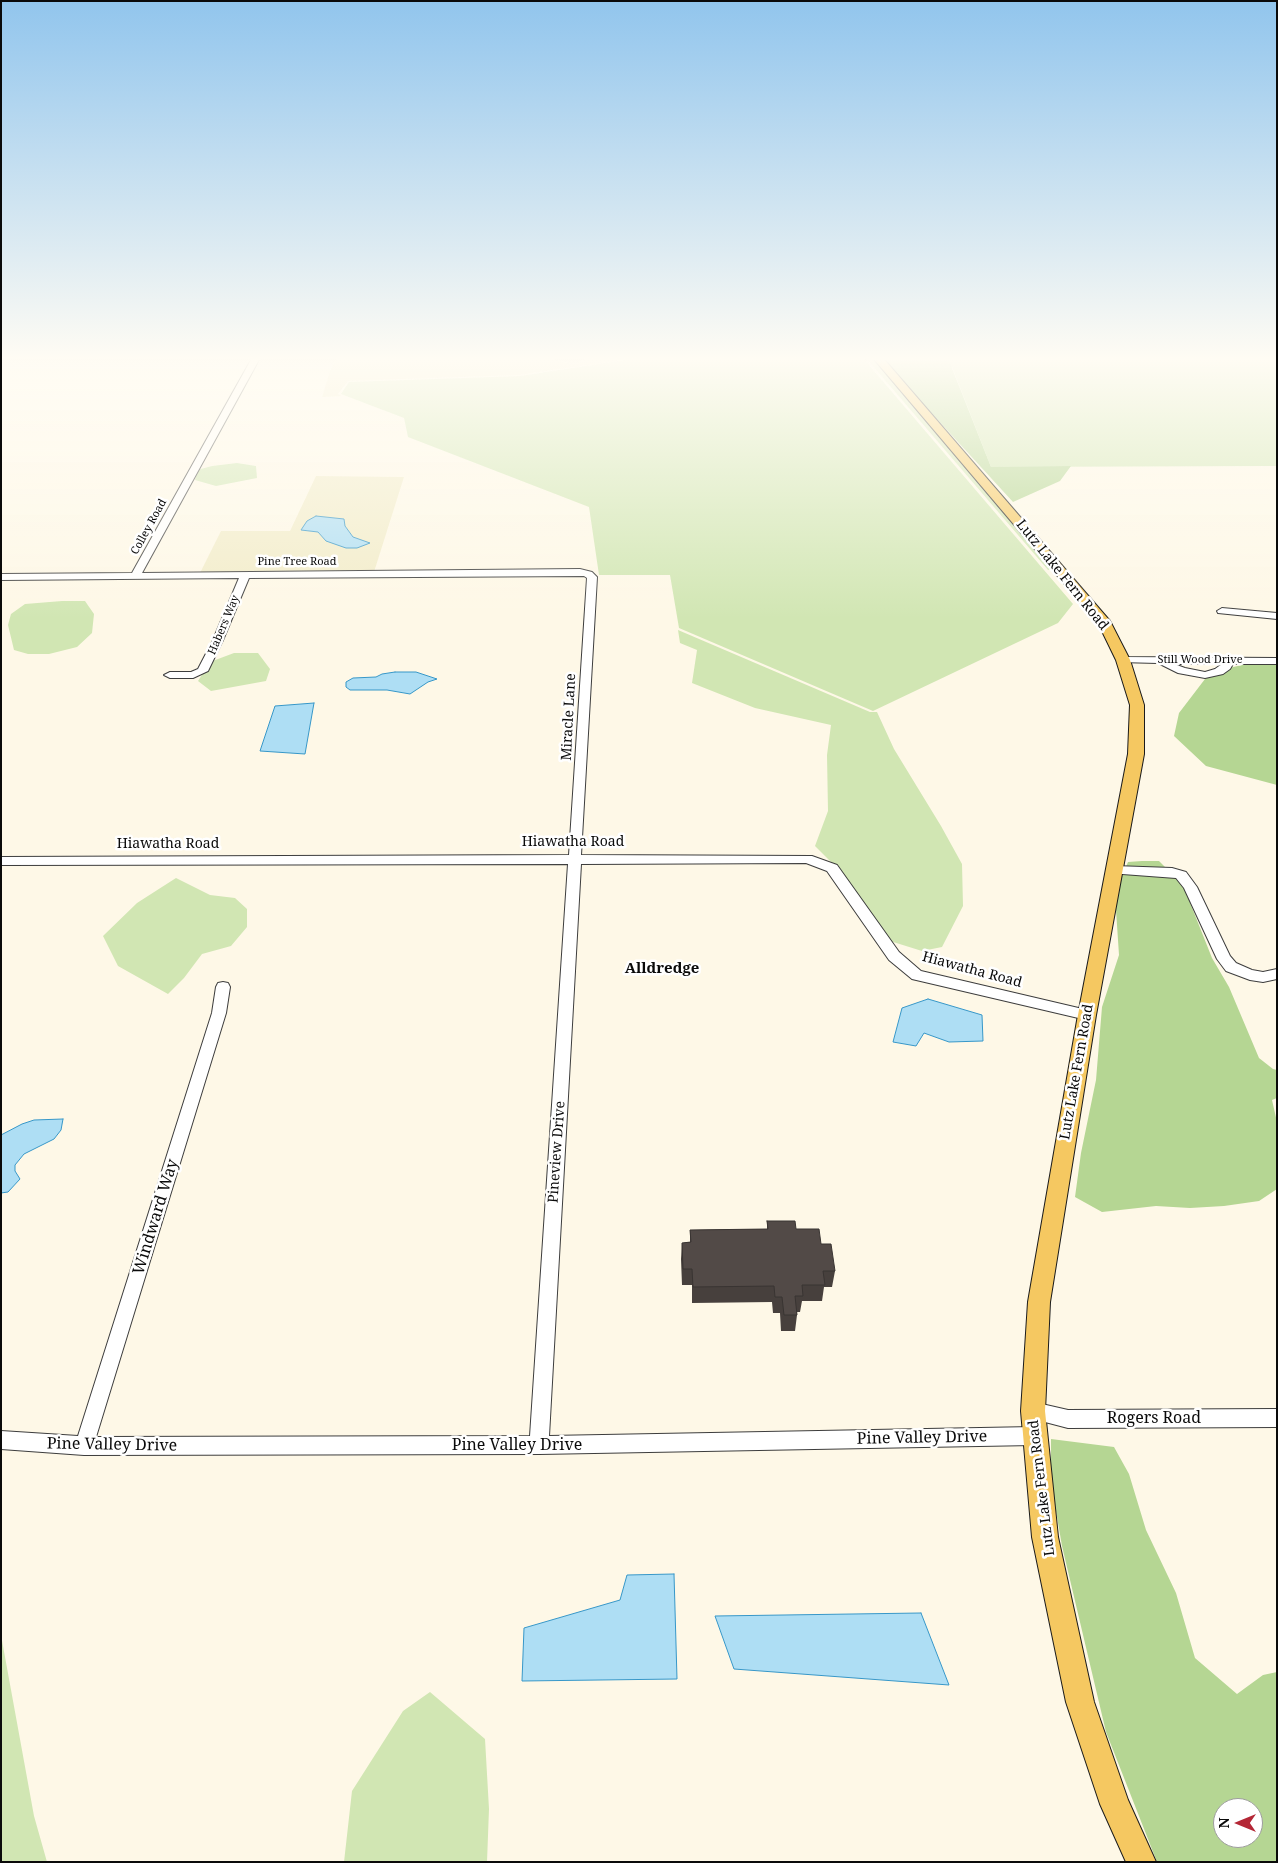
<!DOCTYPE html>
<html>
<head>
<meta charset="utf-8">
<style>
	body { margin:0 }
	#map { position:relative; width:1278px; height:1863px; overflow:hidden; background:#fef8e7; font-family:"Noto Serif",serif }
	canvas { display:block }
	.frame { position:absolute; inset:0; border:2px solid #0a0a0a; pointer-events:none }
	.north { position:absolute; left:1213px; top:1798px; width:50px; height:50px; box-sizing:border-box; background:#fff; border:1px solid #9d9d9d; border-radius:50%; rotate:270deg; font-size:14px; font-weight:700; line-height:20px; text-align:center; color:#0a0a0a }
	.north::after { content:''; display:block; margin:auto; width:18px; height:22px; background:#b42736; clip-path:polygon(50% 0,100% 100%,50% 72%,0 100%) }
</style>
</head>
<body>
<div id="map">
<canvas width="1278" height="1863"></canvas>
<div class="frame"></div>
<div class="north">N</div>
</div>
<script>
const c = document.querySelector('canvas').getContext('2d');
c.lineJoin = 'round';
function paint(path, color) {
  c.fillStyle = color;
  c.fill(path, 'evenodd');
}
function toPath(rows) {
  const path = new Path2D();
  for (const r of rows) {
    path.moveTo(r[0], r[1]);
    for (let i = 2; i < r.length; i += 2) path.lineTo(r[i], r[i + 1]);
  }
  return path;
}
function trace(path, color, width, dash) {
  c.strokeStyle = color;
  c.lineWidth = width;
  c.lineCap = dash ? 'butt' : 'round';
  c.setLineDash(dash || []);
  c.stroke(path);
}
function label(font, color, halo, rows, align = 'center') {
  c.font = font + ' "Noto Serif",serif';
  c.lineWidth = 5;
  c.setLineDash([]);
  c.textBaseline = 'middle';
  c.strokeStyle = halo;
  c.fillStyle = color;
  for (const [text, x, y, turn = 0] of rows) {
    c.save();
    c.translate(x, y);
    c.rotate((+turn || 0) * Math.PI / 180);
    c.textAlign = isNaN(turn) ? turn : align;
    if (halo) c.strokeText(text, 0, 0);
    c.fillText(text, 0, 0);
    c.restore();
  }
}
paint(toPath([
	[337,358,549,358,571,364,577,364,587,358,635,358,519,375,348,381,338,394,342,396,322,397,330,371],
	[316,476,404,477,374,572,200,573,221,531,290,531],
	[345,526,353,537,369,543,326,541,318,532,301,530]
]), '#f2ecc9');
paint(toPath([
	[638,358,863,358,1073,604,1058,623,873,711,679,628,670,575,599,575,589,507,408,437,404,418,341,394,349,382,520,376],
	[866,358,874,358,1053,569,1048,570],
	[879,358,1277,358,1277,466,991,467,952,367,887,368],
	[237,463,256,466,257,478,216,486,195,480,197,470,212,466],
	[62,601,85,601,94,614,92,633,77,647,49,654,28,654,14,650,8,625,11,614,25,604],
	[678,630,870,712,877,712,894,749,941,826,962,864,963,906,942,947,922,951,890,941,845,876,815,846,828,811,827,755,831,725,755,708,692,683,697,650,680,643],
	[234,653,258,653,270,669,266,681,211,691,198,681,210,662],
	[176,878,210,895,235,898,247,909,247,927,231,946,202,954,184,978,168,994,118,966,103,936,137,903],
	[1,1635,34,1816,47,1862,1,1862],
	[430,1692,485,1739,489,1809,487,1862,344,1862,352,1791,403,1711]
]), '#d1e6b3');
paint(toPath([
	[881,358,948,358,991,467,1071,466,1060,481,1013,502],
	[1246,664,1277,665,1277,785,1206,766,1174,736,1179,713,1205,679,1221,670],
	[1142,861,1159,861,1183,885,1212,958,1229,987,1259,1058,1273,1069,1277,1070,1277,1098,1272,1100,1277,1122,1277,1189,1259,1201,1224,1206,1190,1208,1156,1206,1102,1212,1075,1197,1081,1153,1096,1080,1102,1007,1119,955,1116,910,1120,881,1128,862],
	[1051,1439,1114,1447,1129,1474,1146,1530,1176,1593,1195,1658,1237,1694,1263,1675,1277,1672,1277,1862,1157,1862,1106,1732,1062,1546,1051,1482],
	[1223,1808,1253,1808,1253,1838,1223,1838]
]), '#b5d693');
const water = toPath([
	[316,516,344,519,345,526,353,537,370,543,357,548,346,548,326,541,318,532,301,530,307,521,316,516],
	[395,672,416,672,437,679,428,682,410,694,387,690,350,690,346,687,346,682,353,678,376,677,382,674,395,672],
	[314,703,305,754,260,751,275,706,314,703],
	[928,999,982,1015,983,1041,949,1042,924,1033,916,1046,893,1042,902,1008,928,999],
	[63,1119,61,1130,54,1139,24,1154,15,1165,15,1171,20,1179,8,1192,1,1193,1,1135,22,1124,34,1120,63,1119],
	[674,1574,677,1679,522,1681,524,1628,620,1600,627,1575,674,1574],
	[921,1613,949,1685,734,1669,715,1616,921,1613]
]);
paint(water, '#aedef4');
trace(water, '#3797c8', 1);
const minor = toPath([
	[252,358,260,358,142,573,580,569,592,572,597,577,581,855,812,856,837,865,899,952,921,971,1087,1010,1092,1011,1094,1015,1092,1019,1087,1020,912,979,889,960,827,871,806,863,581,864,549,1436,1034,1427,1041,1430,1044,1436,1041,1442,1034,1445,539,1454,84,1455,1,1449,1,1431,78,1436,212,1013,216,987,218,983,223,982,228,983,230,987,226,1013,96,1437,530,1436,568,864,1,865,1,857,569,855,587,578,584,576,249,578,223,640,208,671,193,678,170,678,164,675,170,672,191,672,198,669,213,640,239,578,1,580,1,574,132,573,252,358],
	[1222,608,1277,613,1277,619,1218,613,1217,611,1222,608],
	[1123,657,1277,658,1277,664,1233,664,1230,669,1223,674,1205,678,1178,673,1158,663,1119,662,1118,660,1119,658,1123,657],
	[1174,664,1222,664,1215,669,1205,672,1185,668,1174,664],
	[1114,866,1172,868,1186,872,1197,887,1230,956,1236,963,1252,970,1263,972,1277,969,1277,979,1263,982,1250,980,1226,971,1217,959,1184,888,1176,878,1109,873,1107,870,1109,867,1114,866],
	[1033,1402,1068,1410,1277,1409,1277,1427,1068,1428,1026,1417,1024,1411,1026,1405,1033,1402]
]);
const major = toPath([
	[873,358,883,358,1110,621,1130,660,1144,705,1144,754,1096,1015,1050,1302,1045,1411,1058,1537,1094,1702,1128,1800,1156,1862,1126,1862,1100,1804,1066,1702,1032,1537,1021,1411,1028,1302,1078,1015,1128,754,1130,705,1116,660,1099,625,873,358]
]);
trace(minor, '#3d3d3d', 2);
trace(major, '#1b1b1b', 2);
paint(minor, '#fff');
paint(major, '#f5c861');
paint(toPath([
	[767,1221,796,1229,821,1244,835,1271,832,1287,824,1287,822,1301,802,1301,800,1312,797,1312,797,1315,795,1331,781,1331,780,1313,773,1313,772,1302,692,1303,692,1285,682,1285,681,1259,682,1243,690,1242,690,1230,767,1229]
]), '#47403d');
const building = toPath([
	[767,1221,795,1221,796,1229,819,1229,821,1244,831,1244,835,1271,823,1271,825,1285,802,1285,803,1296,795,1296,797,1315,784,1315,782,1297,775,1297,774,1286,693,1287,692,1269,683,1269,682,1243,691,1242,690,1230,768,1229,767,1221]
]);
paint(building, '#524a47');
trace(building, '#393432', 1);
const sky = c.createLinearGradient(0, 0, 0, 619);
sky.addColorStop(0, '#91c5ed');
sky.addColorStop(0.58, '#fffcf4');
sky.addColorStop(1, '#fffcf400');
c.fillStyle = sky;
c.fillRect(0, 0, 1278, 619);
label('11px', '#0a0a0a', '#fff', [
	["Colley Road",149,527,-61],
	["Pine Tree Road",297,562],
	["Habers Way",224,625,-67],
	["Still Wood Drive",1200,660]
]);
label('14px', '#0a0a0a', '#fff', [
	["Lutz Lake Fern Road",1062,575,51],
	["Miracle Lane",569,717,-87],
	["Hiawatha Road",573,842],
	["Hiawatha Road",168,844],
	["Hiawatha Road",972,970,15],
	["Lutz Lake Fern Road",1077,1072,-80],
	["Pineview Drive",557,1152,-86],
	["Lutz Lake Fern Road",1042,1488,-97]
]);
label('bold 15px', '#0a0a0a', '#fff', [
	["Alldredge",662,969]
]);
label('16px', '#0a0a0a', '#fff', [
	["Windward Way",156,1217,-73],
	["Rogers Road",1154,1418],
	["Pine Valley Drive",922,1438,-1],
	["Pine Valley Drive",112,1445,1],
	["Pine Valley Drive",517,1445]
]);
</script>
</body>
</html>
